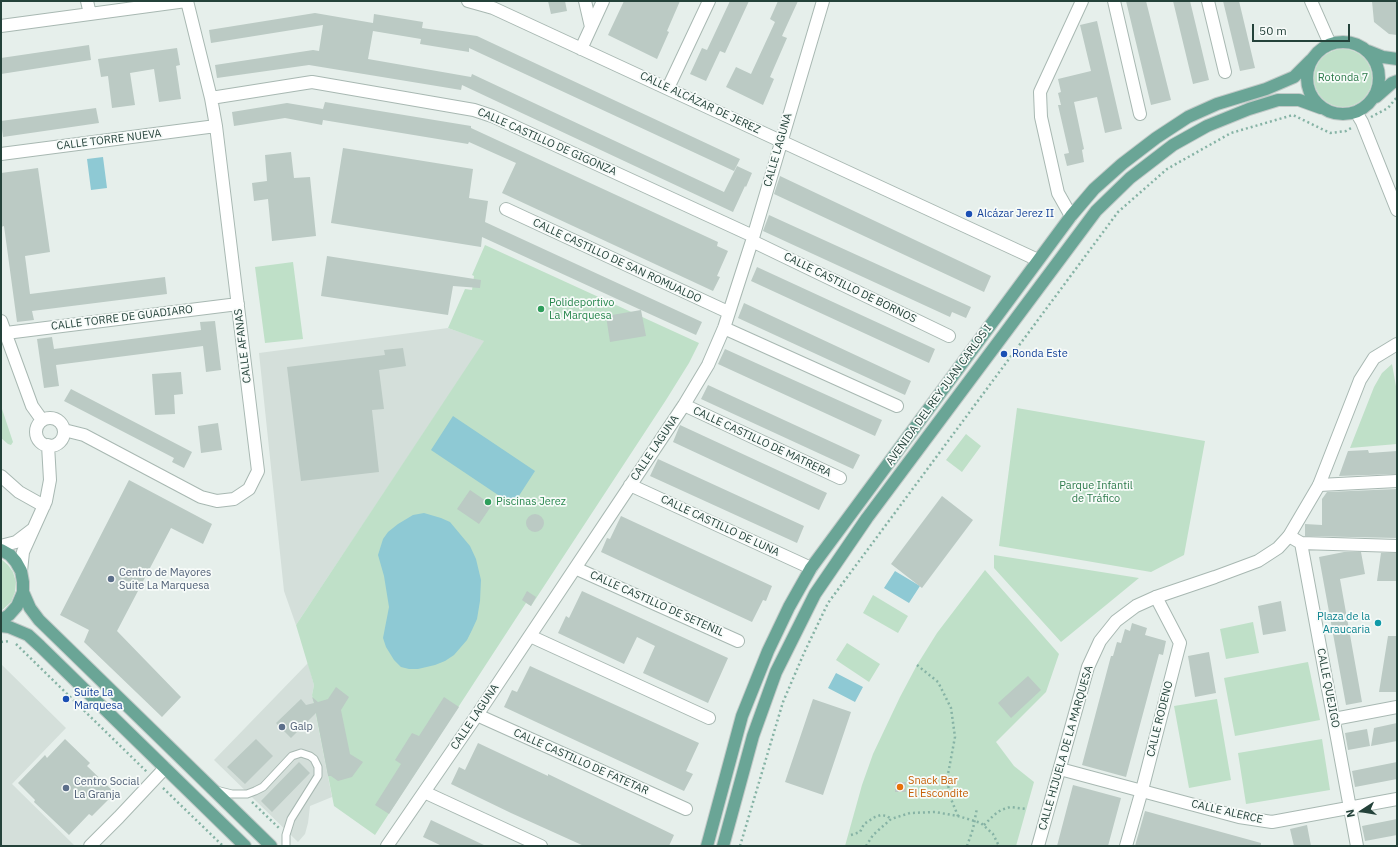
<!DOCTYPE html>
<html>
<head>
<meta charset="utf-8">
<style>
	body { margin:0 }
	#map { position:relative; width:1398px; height:847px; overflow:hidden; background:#e6efeb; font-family:"IBM Plex Sans",sans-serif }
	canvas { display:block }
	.frame { position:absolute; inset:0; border:2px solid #24423a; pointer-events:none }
	.north { position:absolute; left:1342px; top:791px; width:40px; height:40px; -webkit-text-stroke:3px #f7fbf9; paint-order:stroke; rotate:258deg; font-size:11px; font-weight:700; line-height:16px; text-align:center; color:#24423a }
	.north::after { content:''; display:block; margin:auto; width:14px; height:18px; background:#24423a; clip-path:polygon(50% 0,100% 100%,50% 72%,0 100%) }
	.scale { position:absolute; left:1252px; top:24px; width:98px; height:18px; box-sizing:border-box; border:2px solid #24423a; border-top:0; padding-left:5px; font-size:12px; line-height:14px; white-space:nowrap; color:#24423a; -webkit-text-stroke:3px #f7fbf9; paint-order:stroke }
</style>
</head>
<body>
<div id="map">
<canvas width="1398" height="847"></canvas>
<div class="frame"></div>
<div class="north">N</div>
<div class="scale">50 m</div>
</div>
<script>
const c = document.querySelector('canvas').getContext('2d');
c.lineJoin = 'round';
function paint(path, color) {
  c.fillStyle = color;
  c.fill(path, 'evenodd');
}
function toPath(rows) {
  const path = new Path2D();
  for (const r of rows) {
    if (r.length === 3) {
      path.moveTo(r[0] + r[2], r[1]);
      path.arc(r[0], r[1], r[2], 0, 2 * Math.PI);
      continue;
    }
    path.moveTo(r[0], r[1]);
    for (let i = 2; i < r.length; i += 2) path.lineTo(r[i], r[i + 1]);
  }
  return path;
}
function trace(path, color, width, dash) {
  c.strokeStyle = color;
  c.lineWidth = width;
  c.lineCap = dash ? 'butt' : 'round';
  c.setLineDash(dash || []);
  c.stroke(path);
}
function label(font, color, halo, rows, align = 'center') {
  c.font = font + ' "IBM Plex Sans",sans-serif';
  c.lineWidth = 3.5;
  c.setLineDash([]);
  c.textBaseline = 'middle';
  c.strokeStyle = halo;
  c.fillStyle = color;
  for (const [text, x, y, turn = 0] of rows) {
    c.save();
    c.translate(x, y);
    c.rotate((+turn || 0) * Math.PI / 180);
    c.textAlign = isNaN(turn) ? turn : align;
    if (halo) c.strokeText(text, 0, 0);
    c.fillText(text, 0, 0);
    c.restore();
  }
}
paint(toPath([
	[448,328,485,341,296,625,284,591,259,353],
	[308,663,314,685,312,695,332,797,310,806,308,823,305,834,298,842,214,760],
	[1,664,66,728,12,784,74,845,73,846,1,846]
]), '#d4dfda');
paint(toPath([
	[1343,78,29],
	[485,245,699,343,689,363,666,400,531,606,526,603,375,835,334,806,312,695,314,685,296,625,484,341,448,328,465,289,472,290,474,276,472,275],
	[293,262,303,339,265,343,255,267],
	[1392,364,1397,392,1397,444,1350,448,1374,387,1382,373],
	[1,406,13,442,11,445,8,444,1,438],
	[1017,408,1205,441,1184,555,1151,572,999,546],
	[966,434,981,446,962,472,946,460],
	[994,555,1139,578,1061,642,994,568],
	[1,559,8,565,13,572,16,582,15,592,11,602,1,611],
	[985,570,1059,654,1046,692,996,742,1014,766,1034,782,1016,846,845,846,862,785,873,754,900,697,917,665,937,633],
	[873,595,908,616,898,633,863,613],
	[1253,622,1259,653,1226,659,1220,629],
	[847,643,880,664,869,682,836,660],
	[1308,662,1320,720,1235,736,1224,678],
	[1217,699,1231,780,1189,788,1174,706],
	[1322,739,1330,790,1246,804,1238,753]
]), '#bfe0c8');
paint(toPath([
	[103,157,107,188,91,190,87,159],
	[453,416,535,471,513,505,431,450],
	[424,513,441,518,450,522,470,546,476,559,481,580,480,601,477,619,472,630,467,640,454,655,445,661,435,665,418,669,409,669,401,667,394,660,386,647,383,638,389,607,384,576,378,555,383,539,388,532,398,524,413,515],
	[895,571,920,586,909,603,884,588],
	[836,673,863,687,855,702,828,688]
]), '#8ec9d4');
paint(toPath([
	[548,1,565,1,567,11,551,14],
	[624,1,680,1,667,31,669,32,657,59,608,35],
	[730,1,749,1,725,53,720,51,706,81,690,74,702,48,707,50],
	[778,1,798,1,782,36,787,38,770,77,774,79,763,105,726,87,736,67,751,74,775,22,770,19],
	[1126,1,1146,1,1171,100,1151,105],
	[1173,1,1190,1,1209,80,1193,84],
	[1223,1,1239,1,1255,68,1240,71],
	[1372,1,1397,1,1397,35,1389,34,1374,22],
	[315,13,373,23,374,14,423,22,422,28,477,36,740,159,734,171,469,48,469,52,420,44,421,39,373,31,368,59,471,77,472,74,724,192,737,166,752,173,746,187,745,186,733,212,462,85,461,90,309,65,217,78,215,65,313,50,319,51,323,25,211,43,209,30],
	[1097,21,1122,129,1105,133,1097,97,1074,102,1084,149,1082,150,1084,162,1067,166,1064,154,1069,153,1058,105,1061,105,1058,93,1061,92,1058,79,1091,71,1080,25],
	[89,45,91,60,1,74,1,58],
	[177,48,180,65,176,66,181,99,159,102,154,69,130,73,135,105,112,108,108,76,101,77,98,59],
	[325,102,471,126,471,128,718,242,717,246,728,251,717,276,720,277,713,291,502,193,516,163,469,142,468,144,323,120,322,125,285,118,234,126,232,112,287,103,323,109],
	[96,108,99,123,3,137,1,121],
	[343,148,473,169,469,198,488,201,485,222,702,322,696,335,641,310,646,336,610,342,606,316,641,310,482,237,481,247,331,223],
	[291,152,294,178,310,177,316,236,272,241,268,199,254,201,252,183,267,181,265,155],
	[38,168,50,252,25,256,30,294,165,277,167,294,32,311,34,320,17,322,4,226,1,227,1,173],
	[780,176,991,276,984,292,774,194],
	[769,215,971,307,966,318,952,312,950,317,763,231],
	[327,256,481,280,480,288,453,286,448,315,321,296],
	[757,267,935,349,929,363,751,281],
	[744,303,911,381,905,395,738,318],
	[215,321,221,370,206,372,203,346,56,365,59,386,44,388,37,339,52,337,54,349,201,330,200,322],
	[403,348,406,366,379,370,384,409,372,410,379,472,301,481,287,367,385,355,384,350],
	[725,349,882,420,875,436,718,364],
	[181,372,183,394,174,395,175,414,155,415,152,374],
	[708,385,860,455,853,469,701,399],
	[71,389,192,452,184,468,172,462,174,458,64,401],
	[218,423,222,450,201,453,198,426],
	[680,425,827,493,819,510,673,442],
	[1368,450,1369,453,1397,451,1397,474,1339,476,1348,451],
	[658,459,804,526,797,543,650,476],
	[129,480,212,524,203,544,171,528,117,631,181,697,162,717,84,642,89,630,60,615],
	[1397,489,1397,538,1305,536,1305,524,1322,525,1322,499,1327,492],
	[470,490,492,505,479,524,457,509],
	[942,496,973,520,922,588,891,564],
	[535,523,9],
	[621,516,772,586,766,601,763,600,752,622,601,552,607,538,610,539],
	[1344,552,1361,552,1365,574,1340,579,1362,702,1346,705,1319,557],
	[1381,553,1397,553,1397,581,1377,581],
	[527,591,536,597,531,606,522,600],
	[582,591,728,658,708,703,643,673,655,646,637,637,624,664,558,633,566,616,569,618],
	[1281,601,1286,631,1263,635,1258,606],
	[1132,623,1147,628,1145,635,1166,641,1163,655,1159,654,1126,777,1082,765,1111,656,1113,656,1117,642,1121,643,1125,629,1130,631],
	[1388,636,1397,636,1397,692,1379,692],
	[1209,652,1216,693,1195,697,1188,656],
	[530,666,699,743,686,771,693,774,684,791,504,707,512,690,517,692],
	[1028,676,1041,690,1011,718,998,703],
	[336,687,349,697,341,710,350,754,363,762,352,777,338,781,331,776,328,776,316,713,291,738,276,723,301,699,306,705,314,703,312,697,318,702,328,699],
	[444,697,459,707,389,814,375,805,401,764,395,760,412,733,419,736],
	[813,699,851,712,823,795,785,782],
	[1397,723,1397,741,1371,746,1374,728],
	[1367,729,1370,746,1348,750,1345,733],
	[65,739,90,763,87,766,115,793,92,816,89,814,69,835,34,802,35,800,18,783,45,755,47,758],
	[256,739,273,756,245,784,227,767],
	[478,743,548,776,548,774,674,835,669,846,584,846,511,813,451,784,459,767,465,770],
	[299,762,310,773,272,812,261,801],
	[1397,762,1397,779,1355,787,1352,771],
	[895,782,906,782,906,792,895,792],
	[1073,785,1121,798,1108,846,1057,846],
	[1145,811,1261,843,1261,846,1135,846],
	[1397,819,1397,835,1365,841,1362,826],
	[431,820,486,846,442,846,423,837],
	[1307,825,1311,846,1294,846,1290,829]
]), '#bbcac4');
const service = toPath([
	[216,790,232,794,247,794,255,791,263,787,292,756,301,753,310,756,314,759,318,767,318,776,291,819,286,835,286,846]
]);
const minor = toPath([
	[87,1,90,14],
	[468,1,493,8,1038,260],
	[585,1,591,27],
	[1114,1,1140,114],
	[1208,1,1225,72],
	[1311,1,1330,44],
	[1,26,186,1],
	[581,49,603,1],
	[668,88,709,1],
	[211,98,312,82,474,110,492,116,753,236],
	[1356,112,1362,122,1397,210],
	[1,154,216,126],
	[506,209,728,312],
	[1071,216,1058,193,1041,117,1040,92,1082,1],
	[752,241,949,336],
	[1,321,32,406,42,420],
	[724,328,897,406],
	[6,333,238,304],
	[684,405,840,478],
	[50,432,14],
	[64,430,84,435,201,497,217,501,234,499,249,489,258,471,216,126,211,98,187,1],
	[1,476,19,492,44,506],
	[630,485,811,568],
	[1319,485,1397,481],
	[1289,536,1301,543,1357,846],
	[1301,543,1397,546],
	[1,546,16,542,33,529],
	[575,568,738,641],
	[21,571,23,552,46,501,50,480,48,445],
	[530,636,709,718],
	[477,715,686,809],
	[1334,719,1397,707],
	[1060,769,1239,817,1272,822,1397,799],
	[424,792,541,846],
	[90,846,119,817,165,768],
	[387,846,477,715,684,405,708,365,724,328,752,241,823,1],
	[1126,846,1142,790,1180,643,1156,597]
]);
const tertiary = toPath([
	[1038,846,1088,667,1100,641,1116,621,1136,606,1156,597,1215,577,1258,561,1278,548,1289,536,1319,485,1360,380,1374,358,1397,344]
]);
const primary = toPath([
	[1343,78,36],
	[1368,51,1383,57,1397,59],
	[1376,97,1392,83,1397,81],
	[1,550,10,555,16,562,21,571,23,582,23,592,17,606,9,615,1,620],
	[23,592,30,608,39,620,271,846],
	[1,626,9,627,28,635,40,646,245,846],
	[707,846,742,716,768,651,789,607,811,568,1071,216,1094,189,1122,164,1156,138,1188,117,1217,104,1266,89,1294,77,1311,60],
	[723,846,753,736,776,672,815,594,867,518,1096,211,1130,178,1173,145,1207,126,1249,109,1278,100,1299,100,1321,108]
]);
trace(service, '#a8b8b2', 9);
trace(minor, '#a8b8b2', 14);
trace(tertiary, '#a8b8b2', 14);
trace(primary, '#c2cac8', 14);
trace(toPath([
	[1371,117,1388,108,1397,97],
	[1,642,10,641],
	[16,644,147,772],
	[917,665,938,682,951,708,955,737,948,774,948,785,951,799,958,816],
	[163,788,223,846],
	[252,802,279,828],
	[984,825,994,815,1001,810,1010,807,1027,809],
	[851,835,860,832,864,824,875,817,881,815,887,816,891,819],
	[740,846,783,702,804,653,828,603,1118,212,1167,169,1231,133,1293,115,1330,133,1346,131,1353,127],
	[866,846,873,835,891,819,910,813,935,812,958,816,981,823,993,834,999,846],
	[967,846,973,829,977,808]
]), '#86b3a5', 2.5, [2, 3]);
trace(service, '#fff', 7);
trace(minor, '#fff', 12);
trace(tertiary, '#fff', 12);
trace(primary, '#6aa596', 12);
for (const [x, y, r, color] of [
	[969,214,4,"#1a4fb4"],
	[541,309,4,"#2e9e5b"],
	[1004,354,4,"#1a4fb4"],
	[488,502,4,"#2e9e5b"],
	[111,579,4,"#5c6f8a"],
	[1378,623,4,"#0f9aa8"],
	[66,699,4,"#1a4fb4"],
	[282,727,4,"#5c6f8a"],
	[900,787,4,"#e8710a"],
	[66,788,4,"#5c6f8a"]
]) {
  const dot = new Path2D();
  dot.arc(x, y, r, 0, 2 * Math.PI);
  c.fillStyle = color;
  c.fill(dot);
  trace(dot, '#f7fbf9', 1.5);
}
label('11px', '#2d7a4b', '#f7fbf9', [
	["Rotonda 7",1343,78],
	["Parque Infantil",1096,486],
	["de Tráfico",1096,499]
]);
label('11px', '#24423a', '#f7fbf9', [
	["CALLE ALCÁZAR DE JEREZ",700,103,25],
	["CALLE TORRE NUEVA",109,140,-7],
	["CALLE CASTILLO DE GIGONZA",547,142,24],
	["CALLE LAGUNA",778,150,-74],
	["CALLE CASTILLO DE SAN ROMUALDO",617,261,25],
	["CALLE CASTILLO DE BORNOS",850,288,26],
	["CALLE TORRE DE GUADIARO",122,318,-7],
	["CALLE AFANAS",243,346,-97],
	["AVENIDA DEL REY JUAN CARLOS I",939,395,-54],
	["CALLE CASTILLO DE MATRERA",762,442,25],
	["CALLE LAGUNA",655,448,-56],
	["CALLE CASTILLO DE LUNA",720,526,25],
	["CALLE CASTILLO DE SETENIL",657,604,24],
	["CALLE QUEJIGO",1328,688,79],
	["CALLE LAGUNA",475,717,-56],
	["CALLE RODENO",1160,719,-76],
	["CALLE HIJUELA DE LA MARQUESA",1066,748,-74],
	["CALLE CASTILLO DE FATETAR",581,762,24],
	["CALLE ALERCE",1227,812,13]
]);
label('11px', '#164399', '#f7fbf9', [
	["Alcázar Jerez II",977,214],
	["Ronda Este",1012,354],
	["Suite La",74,693],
	["Marquesa",74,706]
], 'left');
label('11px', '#27864d', '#f7fbf9', [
	["Polideportivo",549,303],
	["La Marquesa",549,316],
	["Piscinas Jerez",496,502]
], 'left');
label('11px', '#4e5e75', '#f7fbf9', [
	["Centro de Mayores",119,573],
	["Suite La Marquesa",119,586],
	["Galp",290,727],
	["Centro Social",74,782],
	["La Granja",74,795]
], 'left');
label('11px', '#0d838f', '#f7fbf9', [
	["Plaza de la",1370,617],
	["Araucaria",1370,630]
], 'right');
label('11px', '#c56008', '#f7fbf9', [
	["Snack Bar",908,781],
	["El Escondite",908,794]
], 'left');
</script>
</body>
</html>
